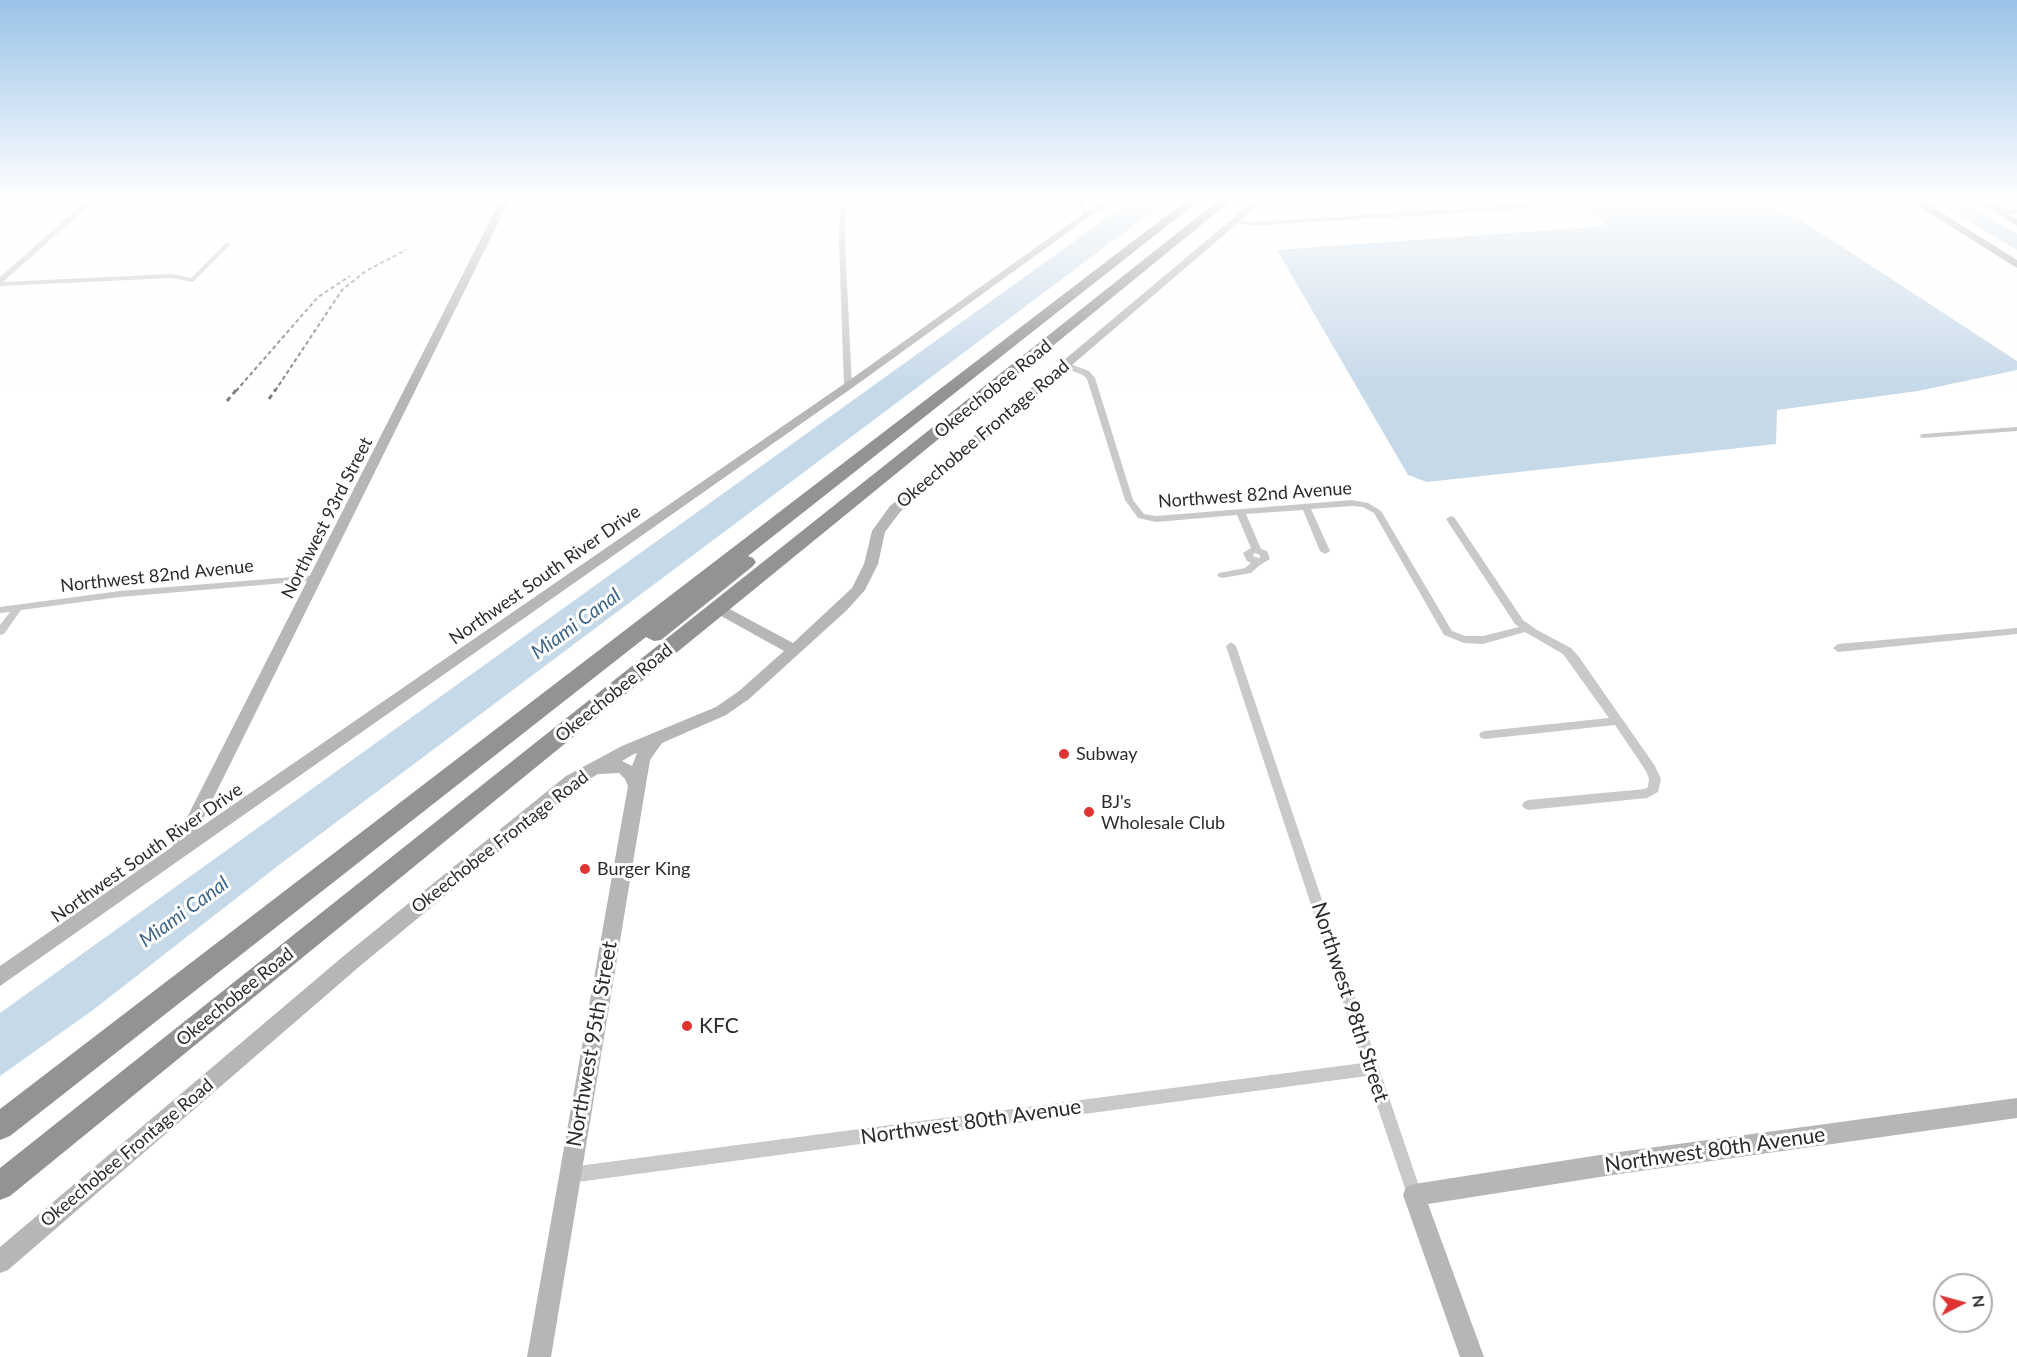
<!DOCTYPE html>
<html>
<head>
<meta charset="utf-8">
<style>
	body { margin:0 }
	#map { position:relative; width:2017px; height:1357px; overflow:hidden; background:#fff; font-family:Lato,sans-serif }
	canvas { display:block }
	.north { position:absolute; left:1933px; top:1273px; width:60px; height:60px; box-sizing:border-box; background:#fff; border:2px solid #ababab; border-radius:50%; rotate:84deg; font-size:16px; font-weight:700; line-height:24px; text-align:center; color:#2c2c2c }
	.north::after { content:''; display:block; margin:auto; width:21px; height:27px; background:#de3533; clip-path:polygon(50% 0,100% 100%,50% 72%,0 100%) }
</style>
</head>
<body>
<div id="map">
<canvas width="2017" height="1357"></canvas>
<div class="north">N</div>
</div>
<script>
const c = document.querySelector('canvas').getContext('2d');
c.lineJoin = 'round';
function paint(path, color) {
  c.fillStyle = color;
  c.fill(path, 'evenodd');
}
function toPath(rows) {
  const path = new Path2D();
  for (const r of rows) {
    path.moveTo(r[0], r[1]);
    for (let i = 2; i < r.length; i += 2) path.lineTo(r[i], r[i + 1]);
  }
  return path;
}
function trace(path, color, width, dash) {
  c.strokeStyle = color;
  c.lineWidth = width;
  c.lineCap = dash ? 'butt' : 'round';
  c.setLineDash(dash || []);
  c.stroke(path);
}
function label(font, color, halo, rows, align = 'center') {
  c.font = font + ' Lato,sans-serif';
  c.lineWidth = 6;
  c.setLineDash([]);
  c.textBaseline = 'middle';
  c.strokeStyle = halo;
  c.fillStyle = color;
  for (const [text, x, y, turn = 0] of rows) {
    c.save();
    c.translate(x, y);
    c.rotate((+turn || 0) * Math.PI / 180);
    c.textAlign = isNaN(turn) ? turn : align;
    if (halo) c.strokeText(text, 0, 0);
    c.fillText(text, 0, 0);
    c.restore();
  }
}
paint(toPath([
	[1133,199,1169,199,279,865,93,1010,0,1076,0,1013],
	[1577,199,1751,199,1801,220,2017,361,2017,370,1918,391,1777,410,1776,444,1427,482,1408,475,1277,250,1607,226],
	[1932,199,1958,199,2017,234,2017,250]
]), '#c6d9e9');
paint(toPath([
	[89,199,96,199,3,282,172,274,191,278,226,243,231,244,193,282,172,278,0,286,0,277,89,199],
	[840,199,846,199,845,242,852,386,848,388,844,386,839,242,840,199],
	[1077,199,1083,199,1088,217,1083,216,1077,199],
	[1527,199,1534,199,1539,206,1536,208,1252,226,1232,222,1235,220,1252,222,1531,204,1527,199],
	[2017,209,2017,213,1999,214,1996,212,1999,210,2017,209],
	[1062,363,1068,363,1089,371,1095,378,1133,500,1144,514,1156,516,1352,500,1368,503,1381,511,1452,631,1465,636,1483,636,1519,627,1515,624,1446,519,1451,516,1454,517,1523,620,1537,630,1571,648,1579,657,1655,766,1661,779,1658,792,1647,798,1528,810,1524,808,1522,805,1524,802,1528,800,1645,789,1648,787,1649,779,1646,771,1615,725,1485,739,1481,738,1479,735,1481,732,1485,731,1609,718,1563,654,1525,632,1483,644,1464,643,1444,635,1374,513,1363,507,1352,506,1311,509,1330,551,1325,554,1320,551,1303,510,1246,514,1261,549,1267,551,1270,559,1260,565,1251,573,1222,578,1219,577,1217,575,1219,573,1245,568,1251,563,1247,561,1243,553,1251,548,1237,515,1156,522,1138,518,1125,500,1087,379,1083,375,1062,367,1062,363],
	[1255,553,1260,555,1260,558,1254,557,1253,554,1255,553],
	[2017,427,2017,431,1923,438,1919,436,1923,434,2017,427],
	[317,575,320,576,322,578,320,580,120,597,21,610,4,634,0,635,0,625,10,612,0,613,0,607,120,591,317,575],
	[2017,628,2017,634,1838,652,1833,648,1838,644,2017,628],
	[1231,642,1236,646,1422,1195,1419,1200,1414,1203,1409,1200,1367,1076,570,1183,565,1180,562,1175,565,1170,570,1167,1363,1063,1226,646,1231,642]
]), '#c9c9c9');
paint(toPath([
	[501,199,510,199,198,829,844,384,1104,199,1114,199,852,388,0,986,0,966,172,847,501,199],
	[1256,199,1266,199,900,512,885,532,878,564,865,590,847,610,749,699,726,715,662,743,650,760,551,1357,527,1357,628,786,625,779,619,773,598,774,578,786,360,966,8,1270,0,1273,0,1247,346,954,566,776,622,746,716,707,739,691,784,651,714,612,712,609,714,606,724,606,793,643,852,588,864,564,872,531,890,506,1256,199],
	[637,753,632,766,622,761,634,754,637,753],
	[1973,199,1984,199,2017,219,2017,226,1973,199],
	[2017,1098,2017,1118,1619,1174,1428,1204,1484,1357,1460,1357,1403,1195,1406,1187,1414,1184,1619,1152,2017,1098]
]), '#b6b6b6');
paint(toPath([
	[1907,199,1920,199,2017,260,2017,268,1907,199]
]), '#a4a4a4');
paint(toPath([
	[1188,199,1201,199,748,556,753,558,756,562,753,566,661,640,654,641,646,637,10,1136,0,1140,0,1109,1188,199],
	[1220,199,1233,199,10,1196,0,1200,0,1168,1220,199]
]), '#939393');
trace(toPath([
	[612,210,615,199],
	[236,391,318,297,350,276],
	[275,391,342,290,366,271,406,250]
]), '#818181', 2, [4, 3]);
trace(toPath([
	[269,399,276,389],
	[227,401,237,389]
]), '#818181', 3, [5, 4]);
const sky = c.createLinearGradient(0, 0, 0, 389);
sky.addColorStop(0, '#9ac3e8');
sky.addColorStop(0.51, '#fff');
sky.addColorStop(1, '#ffffff00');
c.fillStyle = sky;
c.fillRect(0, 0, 2017, 389);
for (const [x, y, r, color] of [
	[1064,754,6,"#de3533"],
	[1089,812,6,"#de3533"],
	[585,869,6,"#de3533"],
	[687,1026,6,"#de3533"]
]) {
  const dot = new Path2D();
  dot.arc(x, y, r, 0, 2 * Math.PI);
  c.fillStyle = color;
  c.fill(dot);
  trace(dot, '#fff', 2);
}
label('18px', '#2c2c2c', '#fff', [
	["Okeechobee Road",993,389,-39],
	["Okeechobee Frontage Road",983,434,-40],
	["Northwest 82nd Avenue",1255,495,-4],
	["Northwest 93rd Street",327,518,-63],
	["Northwest South River Drive",545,575,-35],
	["Northwest 82nd Avenue",157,576,-6],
	["Okeechobee Road",614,693,-39],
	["Okeechobee Frontage Road",500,842,-38],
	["Northwest South River Drive",147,853,-35],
	["Okeechobee Road",235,997,-39],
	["Okeechobee Frontage Road",127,1153,-40]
]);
label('18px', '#2c2c2c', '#fff', [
	["Subway",1076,754],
	["BJ's",1101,802],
	["Wholesale Club",1101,823],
	["Burger King",597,869]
], 'left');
label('italic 20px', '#3e668a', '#fff', [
	["Miami Canal",576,624,-36],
	["Miami Canal",184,912,-36]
]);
label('21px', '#2c2c2c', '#fff', [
	["Northwest 98th Street",1350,1002,72],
	["Northwest 95th Street",592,1044,-80],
	["Northwest 80th Avenue",971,1122,-8],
	["Northwest 80th Avenue",1715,1150,-8]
]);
label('21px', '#2c2c2c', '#fff', [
	["KFC",699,1026]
], 'left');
</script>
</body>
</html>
